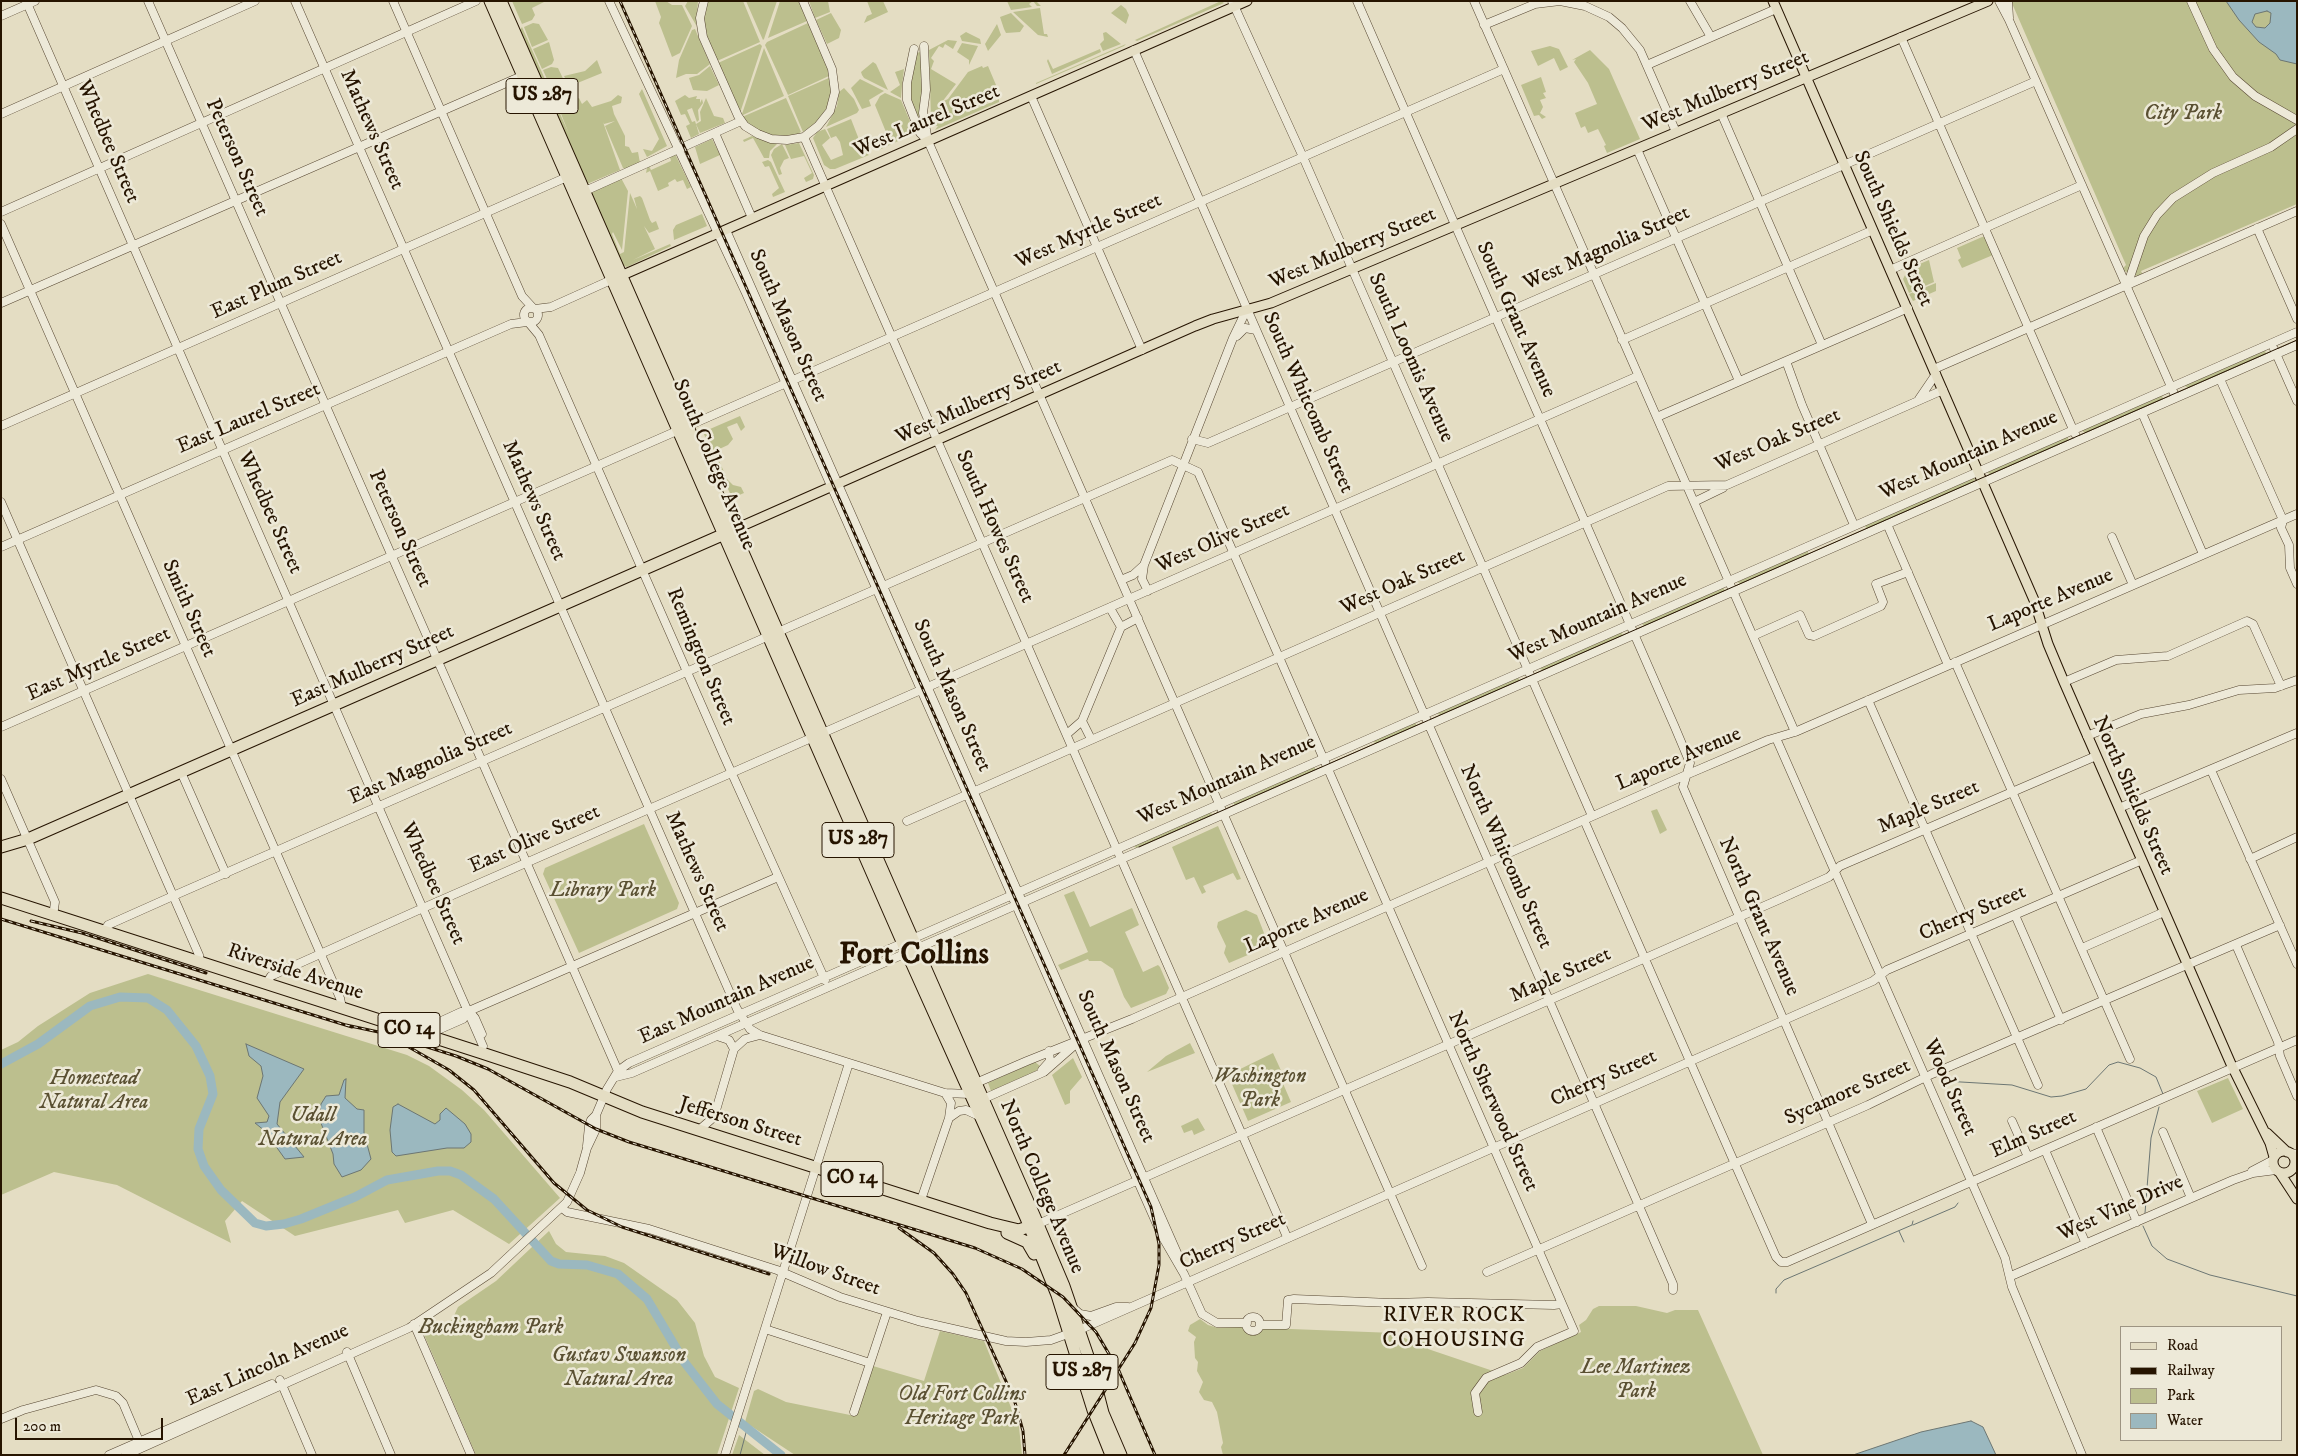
<!DOCTYPE html>
<html>
<head>
<meta charset="utf-8">
<style>
	body { margin:0 }
	#map { position:relative; width:2298px; height:1456px; overflow:hidden; background:#e4ddc3; font-family:"IM FELL DW Pica",serif }
	canvas { display:block }
	.frame { position:absolute; inset:0; border:2px solid #261400; pointer-events:none }
	.legend { position:absolute; left:2120px; top:1326px; width:162px; height:115px; box-sizing:border-box; background:#ede9d8; border:1px solid #9d9482; margin:0; padding:6px 9px; list-style:none; font-size:15px; color:#261400 }
	.legend li { display:flex; align-items:center; gap:10px; height:25px }
	.legend b { width:25px; border:1px solid #9d9482 }
	.scale { position:absolute; left:15px; top:1418px; width:148px; height:22px; box-sizing:border-box; border:2px solid #261400; border-top:0; padding-left:6px; font-size:15px; line-height:18px; white-space:nowrap; color:#261400; -webkit-text-stroke:4px #ede9d8; paint-order:stroke }
</style>
</head>
<body>
<div id="map">
<canvas width="2298" height="1456"></canvas>
<div class="frame"></div>
<ul class="legend">
<li><b style="height:6px;background:#e4ddc3"></b>Road</li>
<li><b style="height:6px;background:#261400"></b>Railway</li>
<li><b style="height:14px;background:#bcbf8e"></b>Park</li>
<li><b style="height:14px;background:#9bb8bf"></b>Water</li>
</ul>
<div class="scale">200 m</div>
</div>
<script>
const c = document.querySelector('canvas').getContext('2d');
c.lineJoin = 'round';
function paint(path, color) {
  c.fillStyle = color;
  c.fill(path, 'evenodd');
}
function toPath(rows) {
  const path = new Path2D();
  for (const r of rows) {
    if (r.length === 3) {
      path.moveTo(r[0] + r[2], r[1]);
      path.arc(r[0], r[1], r[2], 0, 2 * Math.PI);
      continue;
    }
    path.moveTo(r[0], r[1]);
    for (let i = 2; i < r.length; i += 2) path.lineTo(r[i], r[i + 1]);
  }
  return path;
}
function trace(path, color, width, dash) {
  c.strokeStyle = color;
  c.lineWidth = width;
  c.lineCap = dash ? 'butt' : 'round';
  c.setLineDash(dash || []);
  c.stroke(path);
}
function label(font, color, halo, rows, align = 'center') {
  c.font = font + ' "IM FELL DW Pica",serif';
  c.lineWidth = 5;
  c.setLineDash([]);
  c.textBaseline = 'middle';
  c.strokeStyle = halo;
  c.fillStyle = color;
  for (const [text, x, y, turn = 0] of rows) {
    c.save();
    c.translate(x, y);
    c.rotate((+turn || 0) * Math.PI / 180);
    c.textAlign = isNaN(turn) ? turn : align;
    if (halo) c.strokeText(text, 0, 0);
    c.fillText(text, 0, 0);
    c.restore();
  }
}
paint(toPath([
	[512,1,546,1,532,8,535,15,532,20,522,24],
	[655,1,666,1,672,5,682,5,692,26,680,53,672,57,661,28,659,23,661,17],
	[688,1,698,1,696,25,685,6],
	[707,1,743,1,760,42,717,61,707,38,703,17],
	[746,1,777,1,764,39,763,40],
	[780,1,799,1,807,21,768,38],
	[809,1,828,1,830,12,815,18],
	[867,1,883,1,888,12,864,23,867,16,872,14],
	[1007,1,1036,1,1041,6,1037,6,1033,1,1029,4,1032,7,1011,10],
	[1221,1,1224,3,1137,41,1135,40],
	[2011,1,2297,1,2297,204,2141,271,2143,275,2140,277,2124,271,2122,269,2126,265],
	[1121,5,1126,9,1129,15,1126,24,1111,13],
	[1040,8,1044,34,1047,34,1048,37,1038,35,1013,12],
	[831,13,841,30,839,38,827,44,816,20],
	[1011,13,1024,26,1020,32,1006,33,1004,29,1000,17],
	[533,23,539,24,548,40,532,47,524,27],
	[808,23,831,75,788,95,765,45,767,42],
	[997,24,1001,35,988,51,985,44],
	[522,27,569,134,556,101,571,95,574,100,579,98,582,104,587,100,592,107,611,101,618,95,622,97,621,103,612,106,614,114,625,136,625,146,629,147,632,153,638,152,640,163,626,169,623,168,605,126,615,121,604,124,603,122,620,170,587,184,520,30],
	[695,29,710,64,697,74,686,74,676,78,679,60,692,30],
	[966,32,980,39,981,44,962,41,960,36],
	[1106,32,1121,44,1103,51,1100,44,1104,40,1103,33],
	[948,40,957,41,953,49,945,44,943,48,939,46,931,58,934,61,931,69,956,84,942,102,948,99,968,72,982,66,983,68,988,66,996,85,992,87,997,98,963,114,999,99,999,102,935,130,938,126,933,126,936,111,931,120,929,50],
	[549,42,554,60,552,64,542,69,533,49],
	[962,43,978,46,969,65,969,60,957,52],
	[760,44,762,46,740,113,718,63],
	[1126,44,1124,46,1036,84,1036,83],
	[1550,46,1559,49,1568,67,1560,71,1554,58,1538,66,1531,51],
	[764,48,784,96,743,115,742,114],
	[1100,49,1101,52,1052,74,1047,61,1048,59,1053,69],
	[1590,50,1609,69,1640,139,1607,153,1604,146,1606,145,1598,129,1588,133,1585,126,1581,128,1575,113,1597,104,1588,83,1574,62,1576,59,1572,60],
	[921,52,924,92,921,116,917,117,909,94,915,53],
	[597,60,602,73,575,84,577,89,572,92,564,76,585,71],
	[873,62,876,64,888,90,864,78,862,75,861,72],
	[710,66,719,85,707,91,693,90,689,78,699,75],
	[551,67,558,68,570,93,556,100,543,70],
	[904,69,902,86,901,98,890,92,900,85,895,72],
	[831,77,832,93,829,105,816,123,803,132,788,96],
	[1541,77,1546,92,1543,93,1546,98,1540,100,1543,107,1540,113,1546,117,1542,119,1539,115,1534,116,1521,85],
	[860,79,884,91,869,100,871,106,862,109,851,88],
	[844,88,854,99,859,110,857,113,826,127,837,106,839,92],
	[642,89,667,146,647,157,643,149,652,151,659,139,639,94],
	[885,93,901,100,915,133,879,150,878,148,882,145,880,135,886,132,875,105,880,96],
	[685,95,689,98,697,96,696,99,700,99,700,103,702,99,703,103,698,110,699,120,697,122,692,108,687,110,692,122,695,121,699,134,691,138,686,126,690,124,685,114,681,115,675,101],
	[706,98,714,116,723,118,725,123,700,133,696,124,701,121,700,112],
	[786,98,801,132,796,135,781,136,765,134,751,126,742,117],
	[851,119,858,137,860,149,869,155,835,169,830,169,824,165,813,138,817,132,825,129,830,138,822,145,831,160,843,155,840,142,836,136,831,138,827,129],
	[752,136,777,144,770,151,769,158,764,158,753,138,744,142,743,140],
	[712,139,720,155,700,164,695,147],
	[799,143,814,175,813,179,806,182,804,178,812,173,804,156,791,159,785,145],
	[782,144,789,158,784,160,780,168,782,174,779,175,771,155,774,149],
	[675,154,691,187,687,189,683,180,677,182,675,179,668,183,669,186,658,191,650,171,646,173,647,168,649,166,651,170,671,161,670,157],
	[768,160,771,162,785,192,773,197,772,194,779,188,769,166,765,167,762,162],
	[621,178,628,191,622,250,613,232,612,234,620,254,624,252,630,193,637,209,634,198,640,196,642,198,650,220,652,223,656,221,659,229,649,233,644,226,655,249,633,260,670,244,671,246,627,267,622,265,590,193],
	[702,214,707,226,674,240,673,230,676,225],
	[1982,237,1985,237,1993,255,1962,268,1958,260,1961,258,1957,248],
	[1929,260,1934,282,1909,293,1903,279,1908,269],
	[1936,283,1936,291,1913,301,1909,294],
	[2265,349,2266,355,2189,388,2185,386,2186,383],
	[2162,394,2163,400,2086,433,2082,431,2082,428],
	[740,416,745,427,741,431,737,423,727,427,733,439,728,445,715,451,727,479,733,485,741,487,744,493,732,498,703,432],
	[2068,436,2068,441,1991,475,1987,472],
	[1973,477,1975,479,1973,483,1869,528,1866,528,1865,525],
	[1808,550,1808,555,1741,584,1737,582],
	[1723,587,1725,591,1645,626,1642,624],
	[1621,631,1623,636,1543,671,1540,668],
	[1518,677,1520,681,1441,716,1437,713],
	[1415,722,1417,726,1377,744,1374,742,1374,740],
	[1314,767,1316,770,1235,805,1233,803],
	[1657,809,1667,830,1660,834,1651,811],
	[1210,811,1212,815,1137,849,1134,846],
	[644,824,679,903,677,909,579,953,543,874,545,868],
	[1218,826,1241,879,1237,880,1233,873,1203,886,1206,892,1202,894,1194,877,1186,880,1172,847],
	[1074,891,1090,927,1132,908,1139,925,1125,932,1143,972,1158,965,1160,967,1169,988,1166,994,1131,1008,1124,997,1113,969,1101,961,1089,961,1088,959,1061,970,1058,965,1088,952,1064,895],
	[1246,910,1257,915,1269,946,1229,963,1224,953,1226,946,1217,927,1218,922],
	[148,974,407,1055,429,1066,462,1090,484,1110,560,1198,509,1244,453,1210,405,1223,398,1210,295,1236,242,1201,225,1221,231,1243,117,1185,54,1172,1,1195,1,1050,18,1042,38,1026,90,993],
	[1190,1043,1195,1053,1147,1072,1166,1056],
	[1273,1053,1284,1077,1281,1079,1291,1102,1248,1121,1228,1075],
	[1073,1058,1082,1077,1070,1091,1070,1103,1065,1105,1052,1075],
	[1035,1062,1040,1066,1036,1071,991,1091,988,1083],
	[2228,1078,2243,1109,2212,1123,2197,1091],
	[1198,1118,1205,1130,1194,1135,1192,1130,1184,1133,1181,1126],
	[549,1231,556,1244,566,1252,605,1256,624,1263,677,1300,695,1323,704,1356,715,1377,739,1388,717,1455,476,1455,422,1330,452,1320,458,1307,496,1281],
	[1599,1306,1636,1306,1667,1313,1675,1310,1698,1310,1763,1455,1223,1455,1221,1447,1223,1443,1217,1412,1212,1402,1204,1400,1199,1392,1203,1382,1197,1371,1198,1362,1195,1358,1194,1342,1196,1337,1188,1331,1190,1325,1200,1319,1208,1325,1218,1328,1241,1327,1255,1334,1265,1328,1394,1333,1409,1340,1428,1341,1428,1349,1505,1375,1523,1368,1540,1351,1581,1332,1579,1325,1586,1320,1593,1309],
	[940,1331,984,1341,1019,1427,1022,1455,795,1455,745,1422,754,1391,758,1389,786,1402,855,1416,873,1366,924,1381],
	[739,1435,765,1455,766,1455,732,1455]
]), '#bcbf8e');
const water = toPath([
	[2226,1,2297,1,2297,64,2280,60,2276,54,2259,42,2239,20,2226,1],
	[2267,11,2271,13,2270,23,2265,28,2256,27,2252,22,2255,14,2267,11],
	[246,1044,304,1069,280,1102,277,1124,304,1157,285,1159,265,1131,255,1123,267,1122,269,1116,257,1098,263,1076,261,1066,249,1056,246,1044],
	[346,1079,345,1098,357,1109,364,1110,364,1133,371,1159,361,1170,342,1177,334,1164,333,1154,319,1118,321,1104,326,1096,339,1095,344,1080,346,1079],
	[398,1104,435,1124,440,1120,440,1114,446,1108,465,1124,471,1134,471,1142,464,1148,447,1148,396,1156,392,1152,390,1130,393,1107,398,1104],
	[1971,1421,1983,1427,1996,1455,1853,1455,1921,1432,1971,1421]
]);
paint(water, '#9bb8bf');
trace(water, '#6c7673', 1);
trace(toPath([
	[1944,1081,2012,1085,2051,1097,2062,1096,2086,1089,2109,1065,2118,1062,2140,1068,2156,1077,2163,1094],
	[2145,1213,2151,1138,2159,1107],
	[1913,1225,1955,1207,1958,1203],
	[2143,1226,2152,1246,2167,1259,2210,1275,2297,1296],
	[1899,1231,1904,1242],
	[1776,1293,1776,1289,1784,1280,1912,1225,1913,1221],
	[740,1455,747,1429]
]), '#6c7673', 1);
trace(toPath([
	[1,1064,38,1044,90,1006,120,997,148,998,167,1010,196,1046,210,1076,213,1094,199,1129,198,1149,204,1166,221,1190,255,1223,266,1226,284,1224,301,1219,355,1197,387,1180,438,1171,450,1171,461,1175,494,1199,551,1261,559,1264,587,1265,618,1274,647,1299,685,1363,717,1404,781,1455]
]), '#9bb8bf', 9);
const minor = toPath([
	[26,1,483,1046],
	[148,1,618,1071],
	[295,1,737,1009,750,1029,760,1035,945,1093,970,1094,983,1099,1044,1072,1077,1043],
	[393,1,522,296,533,308],
	[609,1,745,291,1162,1236,1184,1274,1202,1314,1217,1323,1247,1323],
	[704,1,700,18,703,37,738,116,745,126,758,134,771,139,787,140,804,137,818,126,830,111,835,92,832,69,803,1],
	[1232,1,1303,157,1592,816],
	[1357,1,1674,725,1690,763,1683,787,1872,1224],
	[1474,1,1795,732],
	[1690,1,1711,37],
	[1999,1,2009,20,2176,398],
	[2008,1,2009,18],
	[2191,1,2213,49,2233,77,2255,96,2297,120],
	[1,16,35,1],
	[1484,25,1535,4,1560,1,1585,6,1609,17,1622,28,1640,50,1676,132],
	[1901,37,2075,434],
	[924,46,926,90,923,113,928,141,1422,1266],
	[914,49,907,83,907,100,920,133,928,141],
	[1134,50,1639,1206,1673,1284,1673,1290],
	[1647,65,1776,9],
	[1031,96,1142,350],
	[1721,113,1822,345],
	[1,114,255,1],
	[715,133,752,218],
	[804,137,1287,1237],
	[1637,149,1739,381],
	[585,191,741,121],
	[1,212,476,1],
	[1,224,340,998,342,1008],
	[2257,228,2297,319],
	[726,230,1182,1264],
	[1890,270,2082,185],
	[2127,286,2144,236,2157,215,2173,198,2213,173,2271,147,2297,129],
	[1,303,522,76],
	[531,315,7],
	[535,309,551,307,611,280],
	[529,323,539,335,724,756,825,980],
	[1237,336,1245,328,1256,330],
	[1622,340,1873,230],
	[2274,349,2297,401],
	[1786,361,1802,405,1854,525],
	[1934,369,2297,211],
	[2220,379,2283,520,2281,528,2289,545,2290,568,2297,584],
	[1919,399,1936,374],
	[2142,413,2203,554],
	[1657,417,1908,308],
	[1,426,567,177],
	[688,426,1504,69],
	[1192,439,1208,443,2036,81],
	[1,502,199,955,200,963],
	[1694,502,1723,488],
	[1887,524,1948,665],
	[2112,537,2133,585],
	[1,547,511,324,527,322],
	[1144,565,1233,338,1246,311],
	[1121,580,1133,575,1144,565,1142,579,1148,591],
	[1110,608,1121,627,1138,618],
	[1753,636,1800,615,1809,635,1814,636,1881,606,1883,602,1876,584,1908,572],
	[1955,662,2130,1059],
	[2064,682,2116,660,2168,656,2247,621,2253,624,2281,686],
	[1868,700,2038,1085],
	[1082,721,1091,739],
	[1,727,679,430],
	[1067,734,1082,721,1121,627],
	[2087,736,2141,714,2189,705,2239,690,2275,688,2297,680],
	[1776,738,2005,1258,2012,1287,2082,1455],
	[2211,770,2297,964],
	[181,772,226,874],
	[1,779,55,902,53,916],
	[2119,808,2297,733],
	[1584,820,1735,1164,1776,1257,1781,1262,1787,1262,2297,1040],
	[907,821,1668,486,1727,485,1943,390],
	[2250,859,2297,837],
	[2015,915,2061,1020],
	[103,932,108,925,173,896,1172,460,1198,472,1574,1331,1537,1347,1521,1363,1486,1378,1475,1393,1478,1412],
	[2236,945,2278,1042,2280,1056,2297,1096],
	[2082,948,2164,912],
	[266,984,271,976,423,908,1638,376],
	[469,1011,475,1018,482,1034],
	[433,1028,438,1030,463,1019,469,1011],
	[424,1035,435,1024,461,1012,469,1011,778,877],
	[717,1036,729,1040,734,1049],
	[1042,1070,1050,1061,1049,1051],
	[616,1077,632,1073,2297,345],
	[974,1087,976,1083,1027,1061,1132,1019,1686,775,1768,740,1795,732,2297,514],
	[949,1118,959,1111,966,1110,979,1116],
	[2012,1121,2028,1157],
	[2096,1127,2137,1222],
	[699,1130,714,1117,734,1049,745,1039,760,1035],
	[2163,1132,2191,1198],
	[587,1146,589,1126,591,1120,596,1115],
	[2045,1150,2086,1244],
	[2290,1153,2297,1154],
	[2294,1166,2297,1165],
	[2252,1171,2273,1160],
	[921,1200,949,1118,951,1103,945,1093],
	[562,1208,567,1212,649,1229,777,1270,840,1297,918,1321,1006,1341,1026,1342,1051,1340,1079,1330,1873,981,1887,970,2142,860],
	[1038,1224,1778,900,1829,877,1840,866,2096,756],
	[1487,1272,1868,1105,1932,1074,2280,925],
	[2011,1276,2233,1180,2253,1173,2276,1170],
	[1072,1307,1080,1314,1091,1316,1116,1307,1128,1307],
	[1253,1324,7],
	[414,1324,471,1455],
	[1260,1325,1286,1325,1288,1300,1294,1299,1391,1303,1428,1302,1554,1305,1562,1304],
	[765,1329,870,1363],
	[347,1352,391,1455],
	[280,1380,312,1455],
	[854,1412,887,1312],
	[1,1419,23,1410,96,1390,116,1396,123,1403,139,1441],
	[109,1455,272,1384],
	[126,1455,409,1328,491,1273,567,1202,580,1173,587,1148,596,1129,596,1115,607,1089,618,1071,629,1063,2297,332],
	[725,1455,849,1063]
]);
const major = toPath([
	[1773,1,2034,600,2048,644,2064,682,2231,1064,2270,1143,2274,1157],
	[616,278,1247,1],
	[733,530,1195,326,1213,319,1271,303,1988,1],
	[2267,1133,2287,1152],
	[2284,1162,11],
	[2280,1173,2297,1199]
]);
const highway = toPath([
	[490,1,907,953,1026,1218,1057,1295,1093,1410,1111,1455],
	[501,1,1034,1215,1064,1286,1089,1359,1103,1413,1121,1455],
	[1,847,28,839,729,532],
	[1,898,482,1053,570,1082,642,1112,990,1223,1019,1230,1036,1224],
	[1007,1233,1027,1242,1034,1254]
]);
trace(minor, '#564631', 9);
trace(major, '#261400', 11);
trace(highway, '#261400', 13);
trace(minor, '#ede9d8', 8);
trace(major, '#e4ddc3', 9);
trace(highway, '#e4ddc3', 11);
trace(toPath([
	[1139,847,2297,340]
]), '#261400', 1);
const rail = toPath([
	[620,1,1151,1207,1159,1244,1159,1265,1151,1308,1135,1343,1064,1455],
	[1,919,352,1027],
	[31,921,82,933,206,973],
	[346,1025,383,1033,456,1056,488,1069,596,1129,629,1142,975,1248,1022,1269,1063,1297,1096,1332,1119,1371,1155,1455],
	[407,1046,449,1070,474,1090,554,1183,587,1210,622,1227,769,1274],
	[899,1228,934,1253,953,1274,966,1293,1014,1399,1023,1431,1025,1455]
]);
trace(rail, '#261400', 3);
trace(rail, '#ede9d8', 1, [4]);
for (const [x, y, w] of [
	[542,96,72],
	[858,840,72],
	[409,1030,62],
	[852,1179,62],
	[1082,1372,72]
]) {
  const box = new Path2D();
  box.roundRect(x - w / 2, y - 17.5, w, 35, 4);
  c.fillStyle = '#ede9d8';
  c.fill(box);
  trace(box, '#261400', 1);
}
label('bold 20px', '#261400', null, [
	["US 287",542,96],
	["US 287",858,840],
	["CO 14",409,1030],
	["CO 14",852,1179],
	["US 287",1082,1372]
]);
label('21px', '#261400', '#ede9d8', [
	["West Mulberry Street",1726,92,-23],
	["West Laurel Street",927,122,-23],
	["Mathews Street",371,130,66],
	["Whedbee Street",107,142,67],
	["Peterson Street",236,158,66],
	["South Shields Street",1892,229,66],
	["West Myrtle Street",1089,232,-24],
	["West Mulberry Street",1353,249,-23],
	["West Magnolia Street",1607,249,-24],
	["East Plum Street",277,286,-24],
	["South Grant Avenue",1515,320,66],
	["South Mason Street",787,326,66],
	["South Loomis Avenue",1410,358,66],
	["West Mulberry Street",979,403,-24],
	["South Whitcomb Street",1307,403,66],
	["East Laurel Street",249,419,-23],
	["West Oak Street",1778,441,-23],
	["West Mountain Avenue",1969,456,-24],
	["South College Avenue",713,465,67],
	["Mathews Street",533,501,66],
	["Whedbee Street",269,513,66],
	["South Howes Street",994,527,66],
	["Peterson Street",399,529,66],
	["West Olive Street",1223,539,-24],
	["West Oak Street",1403,583,-24],
	["Laporte Avenue",2051,601,-23],
	["Smith Street",188,609,66],
	["West Mountain Avenue",1598,619,-24],
	["Remington Street",700,657,67],
	["East Myrtle Street",99,665,-24],
	["East Mulberry Street",373,667,-24],
	["South Mason Street",951,696,66],
	["Laporte Avenue",1679,760,-23],
	["East Magnolia Street",431,764,-24],
	["West Mountain Avenue",1227,781,-24],
	["North Shields Street",2132,796,66],
	["Maple Street",1929,808,-23],
	["East Olive Street",535,840,-24],
	["North Whitcomb Street",1505,857,66],
	["Mathews Street",696,872,66],
	["Whedbee Street",432,884,66],
	["Cherry Street",1973,914,-23],
	["North Grant Avenue",1758,917,66],
	["Laporte Avenue",1307,922,-24],
	["Riverside Avenue",295,973,18],
	["Maple Street",1561,976,-24],
	["East Mountain Avenue",727,1001,-24],
	["South Mason Street",1115,1067,66],
	["Cherry Street",1604,1079,-24],
	["Wood Street",1949,1088,66],
	["Sycamore Street",1848,1093,-24],
	["North Sherwood Street",1492,1102,66],
	["Jefferson Street",740,1123,17],
	["Elm Street",2034,1135,-24],
	["North College Avenue",1041,1187,67],
	["West Vine Drive",2121,1209,-24],
	["Cherry Street",1233,1242,-24],
	["Willow Street",825,1271,20],
	["East Lincoln Avenue",268,1366,-24]
]);
label('italic 21px', '#5a5032', '#ede9d8', [
	["City Park",2183,115],
	["Library Park",603,892],
	["Washington",1260,1078],
	["Park",1260,1102],
	["Homestead",94,1080],
	["Natural Area",94,1104],
	["Udall",313,1117],
	["Natural Area",313,1141],
	["Buckingham Park",491,1329],
	["Gustav Swanson",619,1357],
	["Natural Area",619,1381],
	["Lee Martinez",1636,1369],
	["Park",1636,1393],
	["Old Fort Collins",962,1396],
	["Heritage Park",962,1420]
]);
c.letterSpacing = '1px';
label('22px', '#261400', '#ede9d8', [
	["RIVER ROCK",1454,1316],
	["COHOUSING",1454,1341]
]);
c.letterSpacing = '0px';
label('bold 31px', '#261400', '#ede9d8', [
	["Fort Collins",914,957]
]);
</script>
</body>
</html>
